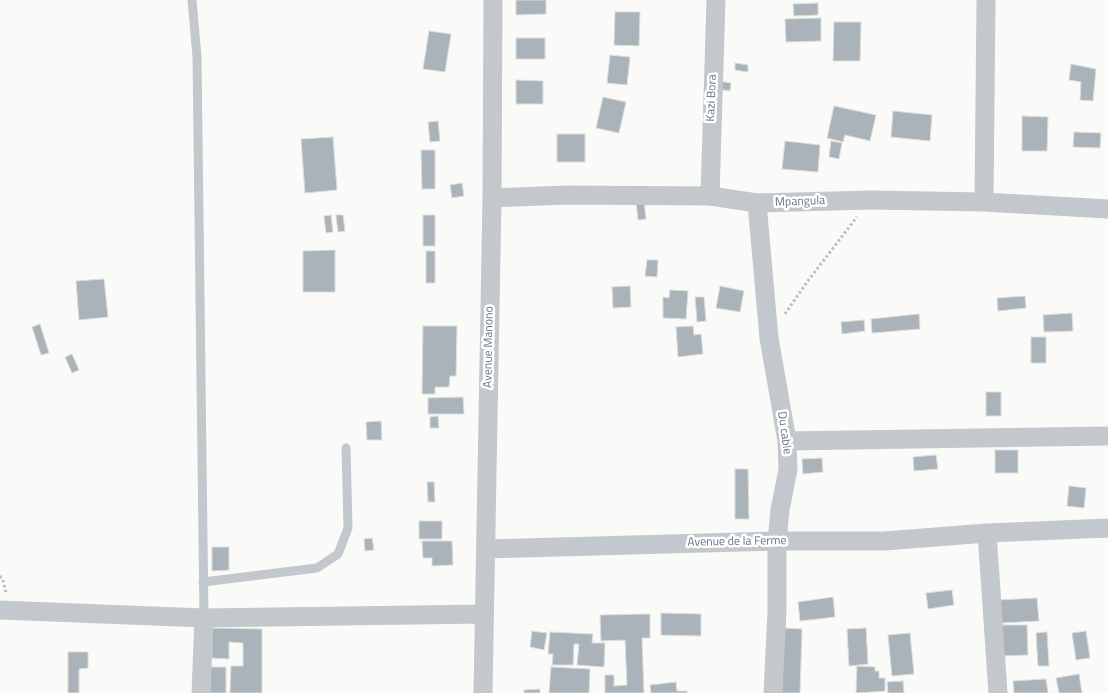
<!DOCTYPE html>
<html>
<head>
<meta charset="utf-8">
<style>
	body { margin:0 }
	canvas { display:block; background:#fafaf8 }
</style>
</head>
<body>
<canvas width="1108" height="693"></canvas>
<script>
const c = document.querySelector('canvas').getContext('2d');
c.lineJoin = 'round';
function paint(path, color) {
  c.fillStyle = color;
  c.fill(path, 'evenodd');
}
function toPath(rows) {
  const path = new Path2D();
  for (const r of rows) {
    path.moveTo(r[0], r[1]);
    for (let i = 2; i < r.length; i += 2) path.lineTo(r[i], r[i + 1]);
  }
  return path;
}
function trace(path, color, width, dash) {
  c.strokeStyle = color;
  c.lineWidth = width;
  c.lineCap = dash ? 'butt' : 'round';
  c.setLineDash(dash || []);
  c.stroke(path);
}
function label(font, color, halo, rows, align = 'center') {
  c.font = font + ' "Titillium Web",sans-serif';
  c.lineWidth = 5;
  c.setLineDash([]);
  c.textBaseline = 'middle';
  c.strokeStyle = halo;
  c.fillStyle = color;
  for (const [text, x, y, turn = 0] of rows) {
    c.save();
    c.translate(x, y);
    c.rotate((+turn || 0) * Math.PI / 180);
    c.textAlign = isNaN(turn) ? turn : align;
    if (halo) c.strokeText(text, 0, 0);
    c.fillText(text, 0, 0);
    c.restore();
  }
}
const building = toPath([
	[516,0,546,0,546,14,516,15,516,0],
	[818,3,818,15,794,16,793,4,818,3],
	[615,12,640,12,639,46,614,45,615,12],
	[821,18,821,41,786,42,785,19,821,18],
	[834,22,861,22,860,61,833,61,834,22],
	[429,31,451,34,445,72,423,69,429,31],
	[516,38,545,38,545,59,516,59,516,38],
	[610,55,630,57,627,85,607,83,610,55],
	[735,63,748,65,748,72,735,70,735,63],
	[1071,64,1096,69,1093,101,1080,100,1081,82,1069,80,1071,64],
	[516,80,543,81,543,104,516,104,516,80],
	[718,81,731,83,730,91,717,89,718,81],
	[603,97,626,102,619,133,596,128,603,97],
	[834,106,876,115,870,141,845,135,843,142,827,138,834,106],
	[893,111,932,115,930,141,891,137,893,111],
	[1022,116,1048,117,1047,151,1022,151,1022,116],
	[438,121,440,141,430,142,428,122,438,121],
	[1074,132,1101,133,1100,148,1073,147,1074,132],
	[557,134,585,134,585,162,557,162,557,134],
	[333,137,337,190,305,193,301,139,333,137],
	[785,141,820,145,818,172,782,169,785,141],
	[831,141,842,143,839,159,829,157,831,141],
	[421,150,435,150,435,189,422,189,421,150],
	[462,183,464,196,452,198,450,185,462,183],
	[644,201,646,219,638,220,636,202,644,201],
	[331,215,333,232,326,233,324,216,331,215],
	[336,215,343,215,345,231,338,232,336,215],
	[423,215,435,215,435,246,423,246,423,215],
	[335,250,335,292,303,292,303,251,335,250],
	[426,251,435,251,435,283,426,283,426,251],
	[647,260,658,260,657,277,645,276,647,260],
	[104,279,108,317,79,320,76,281,104,279],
	[630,286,631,307,613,308,612,287,630,286],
	[720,286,744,291,740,312,716,308,720,286],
	[670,290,688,291,686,319,663,318,663,297,669,298,670,290],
	[1025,296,1026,308,998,311,997,298,1025,296],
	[695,297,704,297,706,321,697,322,695,297],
	[1072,313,1073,331,1044,332,1043,315,1072,313],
	[919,314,920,329,872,333,871,319,919,314],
	[864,320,865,331,842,334,841,322,864,320],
	[40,324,49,353,41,355,32,327,40,324],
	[423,326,457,326,456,376,450,376,449,387,435,387,435,394,422,394,423,326],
	[693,326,694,335,701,334,703,354,678,357,676,327,693,326],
	[1031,337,1046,337,1046,363,1031,363,1031,337],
	[72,354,79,370,72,373,65,357,72,354],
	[986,392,1001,392,1001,416,986,416,986,392],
	[463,397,464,414,428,414,428,398,463,397],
	[438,416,439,428,430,428,430,417,438,416],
	[381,421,382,440,367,440,366,422,381,421],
	[995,450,1018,450,1018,473,995,473,995,450],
	[936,455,938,469,914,471,913,457,936,455],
	[822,458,823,472,803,474,802,459,822,458],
	[735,469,748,469,749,519,735,519,735,469],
	[427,482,434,482,435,502,428,502,427,482],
	[1069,486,1086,488,1084,508,1067,506,1069,486],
	[419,521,442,521,442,539,419,539,419,521],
	[372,538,374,550,365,551,364,539,372,538],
	[422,541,452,541,453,565,432,566,432,558,423,558,422,541],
	[212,547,229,547,229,570,212,571,212,547],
	[952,590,954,605,928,609,926,593,952,590],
	[833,597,835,617,800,621,798,602,833,597],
	[1037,598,1039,621,1000,623,999,600,1037,598],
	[661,613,701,614,701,636,661,635,661,613],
	[650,614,650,638,642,638,644,693,605,693,605,675,614,675,614,686,627,685,625,640,601,641,600,615,650,614],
	[998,625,1027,625,1028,655,998,656,998,625],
	[212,628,262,629,262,693,230,693,231,666,243,666,243,643,229,642,229,659,212,658,212,628],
	[782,628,802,629,800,693,780,693,782,628],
	[866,628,868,664,849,666,847,629,866,628],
	[532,631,547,633,544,650,530,647,532,631],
	[1086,631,1090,658,1076,660,1072,633,1086,631],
	[550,632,593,634,592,643,605,643,604,667,577,665,579,644,574,644,573,665,552,665,553,654,548,654,550,632],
	[1047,632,1049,666,1038,666,1036,633,1047,632],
	[910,633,914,674,892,676,888,635,910,633],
	[68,652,88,652,88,668,79,669,79,693,68,693,68,652],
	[857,666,875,667,875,671,879,671,879,678,885,678,885,691,856,693,857,666],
	[210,667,226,667,226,693,210,693,210,667],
	[551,667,590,669,589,693,549,693,551,667],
	[1079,674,1082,693,1059,693,1056,678,1079,674],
	[1046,679,1048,693,1014,693,1013,681,1046,679],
	[903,681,904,693,888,693,887,682,903,681],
	[676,682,677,691,687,691,687,693,651,693,650,685,676,682],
	[540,689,540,693,524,693,524,690,540,689]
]);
paint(building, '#aab3b9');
trace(building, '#dcdcda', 1);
trace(toPath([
	[785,314,807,282,857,217],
	[0,576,3,580,6,593]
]), '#bbbfc2', 3, [2.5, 2.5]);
trace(toPath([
	[192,0,197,57,204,618],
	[203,582,317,568,338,554,348,528,346,448]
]), '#c3c8cc', 9);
trace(toPath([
	[710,196,716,0],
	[492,198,566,195,710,196,757,203,871,200,984,202,1108,209],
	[984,202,986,0],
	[757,203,769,338,787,441,788,469,780,510,777,541,777,611,773,693],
	[787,441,1108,436],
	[987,533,998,693],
	[486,549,777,541,884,541,987,533,1108,528],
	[0,610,204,618,484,614],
	[201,693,204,618],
	[483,693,492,198,493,0]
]), '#c3c8cc', 19);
label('12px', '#657683', '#fff', [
	["Kazi Bora",712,98,-88],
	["Mpangula",800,202,-2],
	["Avenue Manono",489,347,-89],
	["Du cable",784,433,82],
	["Avenue de la Ferme",737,542,-1]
]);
</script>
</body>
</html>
